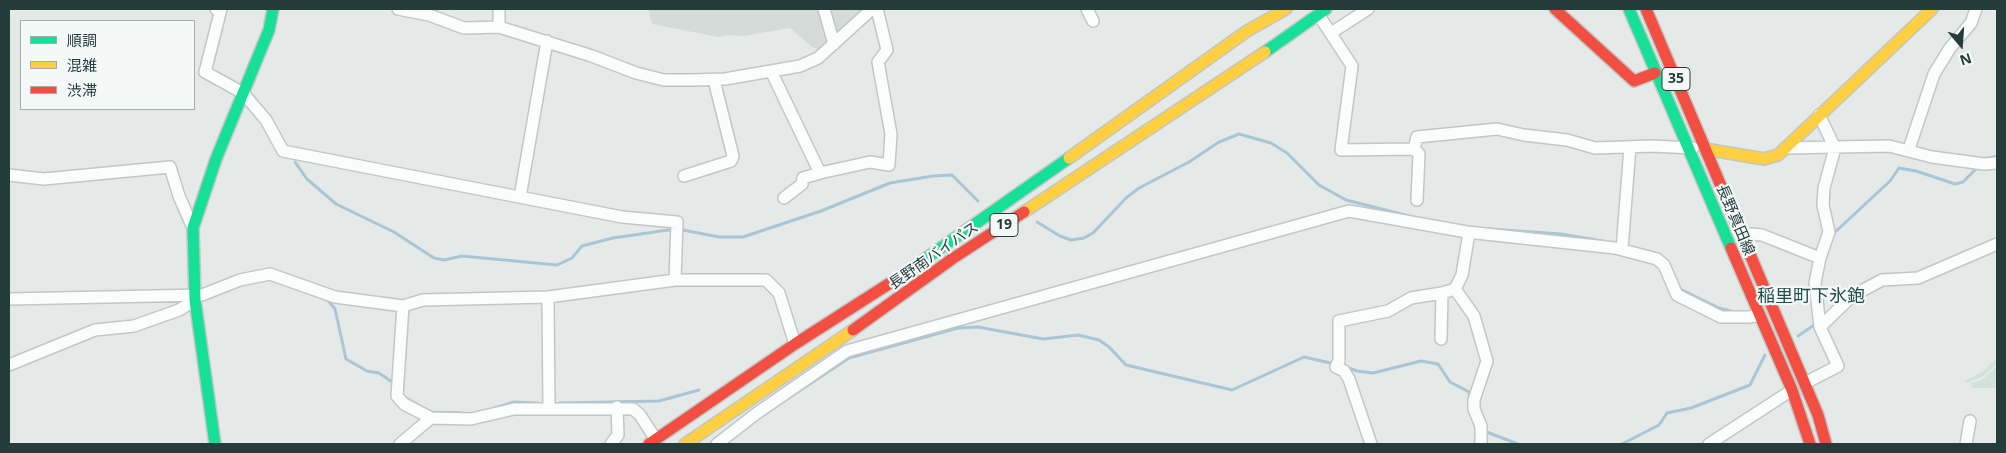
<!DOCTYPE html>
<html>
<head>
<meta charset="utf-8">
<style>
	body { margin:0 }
	#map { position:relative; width:2006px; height:453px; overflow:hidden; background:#e5eae9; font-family:"Noto Sans","Noto Sans JP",sans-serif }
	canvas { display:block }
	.frame { position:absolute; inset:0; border:10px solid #243d3b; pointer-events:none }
	.legend { position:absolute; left:20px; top:20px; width:175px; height:90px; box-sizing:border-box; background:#f4f9f7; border:1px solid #a1aeac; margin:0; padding:6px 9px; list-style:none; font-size:15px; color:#243d3b }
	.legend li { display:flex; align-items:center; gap:10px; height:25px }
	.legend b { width:25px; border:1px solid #a1aeac }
	.north { position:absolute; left:1936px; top:20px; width:50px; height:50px; -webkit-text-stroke:4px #f4f9f7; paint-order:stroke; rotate:162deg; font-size:14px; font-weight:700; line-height:20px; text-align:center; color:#243d3b }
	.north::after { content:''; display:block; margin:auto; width:18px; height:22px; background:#243d3b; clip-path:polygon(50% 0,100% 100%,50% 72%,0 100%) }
</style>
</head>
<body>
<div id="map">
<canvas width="2006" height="453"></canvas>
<div class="frame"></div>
<ul class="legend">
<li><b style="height:6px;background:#16e098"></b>順調</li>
<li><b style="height:6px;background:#ffcf43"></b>混雑</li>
<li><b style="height:6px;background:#f24e42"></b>渋滞</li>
</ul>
<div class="north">N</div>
</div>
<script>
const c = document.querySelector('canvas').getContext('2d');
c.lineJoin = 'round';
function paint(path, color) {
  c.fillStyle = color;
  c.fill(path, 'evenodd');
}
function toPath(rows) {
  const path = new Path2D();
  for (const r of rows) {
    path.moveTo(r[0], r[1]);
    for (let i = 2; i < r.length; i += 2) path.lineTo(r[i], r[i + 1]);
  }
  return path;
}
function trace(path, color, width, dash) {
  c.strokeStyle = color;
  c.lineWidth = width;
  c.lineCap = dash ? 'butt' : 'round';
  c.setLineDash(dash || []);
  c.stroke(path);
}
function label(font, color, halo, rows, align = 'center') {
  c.font = font + ' "Noto Sans","Noto Sans JP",sans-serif';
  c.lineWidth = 4.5;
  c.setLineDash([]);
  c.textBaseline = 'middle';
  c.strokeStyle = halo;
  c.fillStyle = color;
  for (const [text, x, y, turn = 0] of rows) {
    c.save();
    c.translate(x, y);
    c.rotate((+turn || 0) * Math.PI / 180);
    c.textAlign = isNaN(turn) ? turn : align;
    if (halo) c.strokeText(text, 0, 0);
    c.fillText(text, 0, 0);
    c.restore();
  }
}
paint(toPath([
	[648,9,865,9,821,50,812,47,790,28,743,36,728,35,718,37,652,24]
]), '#d4dbd9');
paint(toPath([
	[1997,358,1997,364,1982,377,1966,383,1965,381,1983,371],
	[1997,366,1997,388,1972,388,1971,383,1982,380]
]), '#d0e2d9');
trace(toPath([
	[214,59,221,31],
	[1986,159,1997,156],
	[295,162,307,179,336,204,394,232,434,258,444,260,462,256,557,265,572,258,582,246,613,238,668,230,683,230,719,237,743,237,821,211,890,183,933,176,952,175,978,201],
	[1037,222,1060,236,1071,240,1084,238,1093,233,1126,198,1139,188,1189,162,1219,142,1239,134,1271,143,1287,153,1319,185,1346,200,1409,216],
	[1489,229,1561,234,1609,242],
	[1833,234,1890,181,1899,168,1916,171,1955,184,1963,182,1978,167],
	[1678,288,1719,308,1734,312],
	[327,299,335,309,346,359,367,371,379,373,392,382],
	[1786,304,1813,291],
	[1798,336,1817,323],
	[1346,367,1357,371,1373,373,1421,361,1438,364,1450,382,1469,392,1470,400],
	[404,397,431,412,462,413],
	[560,403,659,401,699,390],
	[495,408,514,402,538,403],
	[772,409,849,358,958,328,978,327,1043,339,1078,335,1099,340,1109,347,1126,365,1232,390,1304,357,1335,364],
	[1484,431,1518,444],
	[1622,444,1659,425,1667,413,1691,408,1750,385,1765,355]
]), '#a9c6d5', 3);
const street = toPath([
	[216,9,221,9,205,72,243,93,266,120,283,151,622,217,677,222,675,280],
	[398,9,429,15,464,28,499,27,592,56,636,73,664,80,692,80,725,79,800,66,818,58,872,9],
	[824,9,834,44],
	[1087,9,1093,21],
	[1318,14,1352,66,1341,150,1414,149,1417,137,1497,129,1524,135,1567,140,1595,148,1652,146,1693,148],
	[499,27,499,9],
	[1331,33,1368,9],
	[771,71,820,173,803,178,802,184,784,198],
	[1819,115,1835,148,1824,188,1823,205,1829,232,1820,258,1815,283,1820,327],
	[1785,148,1889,146,1932,157,1984,164,1997,163],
	[1414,149,1419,154,1417,200],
	[1909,149,1934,74,1950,48,1971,23,1976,9],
	[820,173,870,162,889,165,891,134,878,62,887,50,877,9],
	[9,175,44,179,170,167,179,196,193,228],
	[684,176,731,161,733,156,714,80],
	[520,197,547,41],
	[1743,239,1751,234,1762,235,1820,258],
	[1622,249,1630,147],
	[1455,289,1462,275,1469,233],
	[9,299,202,295,240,280,270,274,335,297,403,306,423,300,548,297],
	[403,306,397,396,404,404,431,418],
	[1441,339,1442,293,1455,289,1474,316,1487,361,1474,400,1474,409,1481,426,1481,444],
	[9,365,95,330,134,326,179,310,195,300],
	[1805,383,1838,366,1820,327,1852,296,1882,280,1918,278,1997,244],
	[549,408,548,297,675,280,766,280,779,293,795,344],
	[400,444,431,418,471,419,514,409,633,409,640,415,656,440],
	[611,444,618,435,617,407],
	[717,444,757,413,847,351,1349,211,1467,232,1615,248,1657,259,1664,265,1677,295,1721,317,1749,317,1760,315],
	[1371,444,1349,379,1344,371,1336,367,1339,361,1339,321,1388,311,1411,298,1442,293],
	[1709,444,1792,390],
	[1966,444,1970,421]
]);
const fast = toPath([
	[1629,9,1731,248],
	[1265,52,1326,9],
	[898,278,1069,158],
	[215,444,195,300,193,228,216,159,269,30,273,9]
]);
const slow = toPath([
	[1705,149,1764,159,1778,155,1932,9],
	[1069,158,1247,31,1286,9],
	[1024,212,1265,52],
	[685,444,853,330]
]);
const jam = toPath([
	[1555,9,1634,81,1655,73],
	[1646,9,1818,415,1826,444],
	[1731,248,1792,390,1810,444],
	[853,330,952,259,1024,212],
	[649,444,795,344,898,278]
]);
trace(street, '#c2c7c6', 14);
trace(fast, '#c1c7c6', 14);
trace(slow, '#c1c7c6', 14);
trace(jam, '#c1c7c6', 14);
trace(street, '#fbfcfc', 11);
trace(fast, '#16e098', 11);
trace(slow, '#ffcf43', 11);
trace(jam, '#f24e42', 11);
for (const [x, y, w] of [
	[1676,79,28],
	[1004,225,28]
]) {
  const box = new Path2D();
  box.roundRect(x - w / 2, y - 11.5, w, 23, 4);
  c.fillStyle = '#f4f9f7';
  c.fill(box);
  trace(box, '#243d3b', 1);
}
label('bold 14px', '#243d3b', null, [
	["35",1676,79],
	["19",1004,225]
]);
label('15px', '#243d3b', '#f4f9f7', [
	["長野真田線",1735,220,67],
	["長野南バイパス",934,256,-35]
]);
label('18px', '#214e4c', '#f4f9f7', [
	["稲里町下氷鉋",1811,297]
]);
</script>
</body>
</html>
